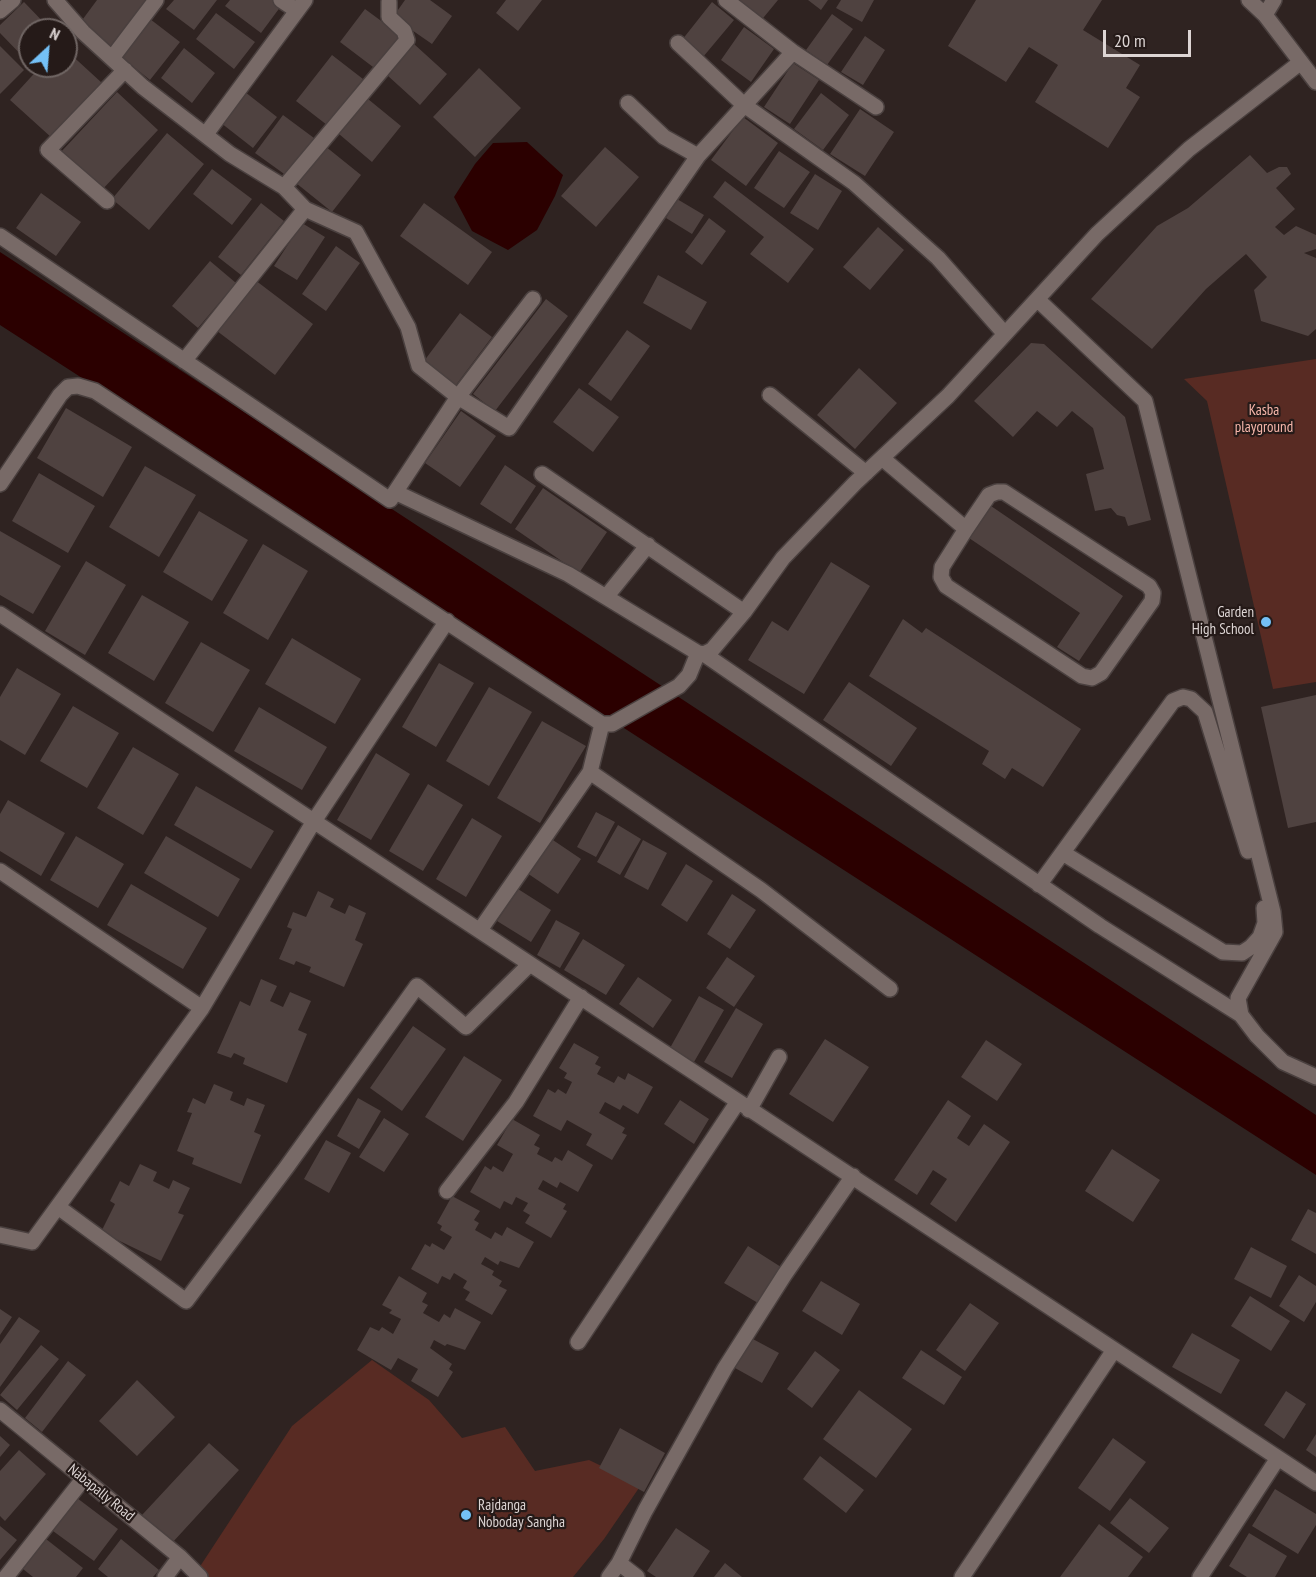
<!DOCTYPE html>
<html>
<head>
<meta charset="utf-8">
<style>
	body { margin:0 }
	#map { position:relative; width:1316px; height:1577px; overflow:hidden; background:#2f2321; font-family:"PT Sans Narrow",sans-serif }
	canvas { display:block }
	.north { position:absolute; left:18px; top:18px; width:60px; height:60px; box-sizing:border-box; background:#251a18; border:2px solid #6f6563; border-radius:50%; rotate:26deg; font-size:16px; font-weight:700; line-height:24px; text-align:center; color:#ddd5d4 }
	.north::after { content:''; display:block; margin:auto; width:21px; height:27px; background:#74c0f6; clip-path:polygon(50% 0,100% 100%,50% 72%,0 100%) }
	.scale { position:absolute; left:1103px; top:30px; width:88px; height:27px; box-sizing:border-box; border:3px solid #ddd5d4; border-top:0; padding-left:8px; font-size:18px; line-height:21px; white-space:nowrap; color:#ddd5d4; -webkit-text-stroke:4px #251a18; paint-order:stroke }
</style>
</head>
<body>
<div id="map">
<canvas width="1316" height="1577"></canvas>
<div class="north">N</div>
<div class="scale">20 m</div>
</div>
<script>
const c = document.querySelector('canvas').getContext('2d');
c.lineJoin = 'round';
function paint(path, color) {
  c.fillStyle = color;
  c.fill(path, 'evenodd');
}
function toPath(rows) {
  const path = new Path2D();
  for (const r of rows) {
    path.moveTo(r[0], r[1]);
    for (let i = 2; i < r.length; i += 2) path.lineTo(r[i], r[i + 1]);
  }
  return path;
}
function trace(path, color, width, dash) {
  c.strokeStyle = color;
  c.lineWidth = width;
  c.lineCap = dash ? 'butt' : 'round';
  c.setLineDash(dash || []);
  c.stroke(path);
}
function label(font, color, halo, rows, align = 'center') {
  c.font = font + ' "PT Sans Narrow",sans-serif';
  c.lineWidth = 4.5;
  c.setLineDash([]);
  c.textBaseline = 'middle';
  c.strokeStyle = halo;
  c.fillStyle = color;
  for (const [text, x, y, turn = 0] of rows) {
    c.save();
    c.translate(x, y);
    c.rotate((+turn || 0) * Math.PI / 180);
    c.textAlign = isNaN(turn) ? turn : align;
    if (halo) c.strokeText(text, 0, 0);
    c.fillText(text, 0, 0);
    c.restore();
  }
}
paint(toPath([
	[1316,359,1316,682,1273,689,1207,401,1184,379],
	[372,1360,429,1400,462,1438,505,1427,535,1471,589,1460,641,1485,604,1539,573,1577,209,1577,199,1568,292,1426]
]), '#582b23');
paint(toPath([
	[527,142,563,175,555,196,537,230,508,250,472,231,454,197,475,164,493,143],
	[0,252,1316,1115,1316,1175,0,325]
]), '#2b0000');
paint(toPath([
	[97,0,146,0,150,2,113,49,80,23],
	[174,0,217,0,194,30,166,9],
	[230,0,273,0,281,6,261,33,225,6],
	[405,0,430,0,452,16,432,44,393,17],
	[506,0,542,0,518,31,496,13],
	[732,0,778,0,759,23],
	[808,0,828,0,821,10],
	[841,0,874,0,862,22,836,8],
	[976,0,1102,0,1083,30,1140,65,1126,88,1140,97,1108,148,1035,102,1058,65,1029,47,1006,82,948,46],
	[24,2,51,30,30,30,28,62,0,33,0,25],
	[712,2,734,20,703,57,682,40],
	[365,9,403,37,377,70,340,42],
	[216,13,255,42,234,69,196,39],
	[832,14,853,29,827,65,806,50],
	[150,19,180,42,150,80,120,56],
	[744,27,774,49,751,82,721,60],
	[865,36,885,50,863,85,841,72],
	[414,44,447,74,420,105,387,75],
	[0,46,24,70,0,94],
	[184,48,215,73,192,103,161,78],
	[66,50,102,83,52,138,10,100,41,66,66,66],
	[332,55,363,79,327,125,296,101],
	[793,63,819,80,790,124,764,107],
	[479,68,521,108,475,157,433,117],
	[117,92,158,130,101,191,60,153],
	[245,92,277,117,253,148,221,123],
	[821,93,849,115,823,150,794,129],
	[368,99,401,126,372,162,339,134],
	[860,109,894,132,865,176,830,154],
	[283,115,314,138,287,176,255,153],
	[743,117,778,143,746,186,711,160],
	[167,133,204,164,149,230,112,199],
	[325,146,361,175,332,212,296,183],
	[605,147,639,177,596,227,561,196],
	[779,151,810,172,784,208,754,188],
	[1250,155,1267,173,1279,167,1287,167,1291,174,1276,188,1295,209,1275,227,1284,235,1296,226,1316,235,1316,249,1304,253,1316,258,1316,329,1308,336,1261,321,1254,290,1267,277,1246,254,1206,289,1152,349,1091,299,1157,226,1188,208],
	[212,169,252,199,232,225,193,194],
	[815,174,842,191,818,230,790,213],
	[725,181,814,249,788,283,750,254,764,237,713,197],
	[41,193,81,222,56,256,16,228],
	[677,199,704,215,692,234,666,218],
	[261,203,284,221,241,275,218,257],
	[424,203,492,252,468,285,400,236],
	[709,218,726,231,702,265,685,252],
	[302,223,325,237,297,280,274,266],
	[878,227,904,250,870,290,843,267],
	[336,246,360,263,326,311,302,294],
	[210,261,236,283,198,328,172,306],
	[658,275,707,302,691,330,643,303],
	[255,280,313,324,275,375,217,331],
	[546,299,568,316,495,411,473,394],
	[460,313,492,337,456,385,424,361],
	[627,330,650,346,611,401,588,384],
	[1031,343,1044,344,1125,417,1151,520,1128,526,1125,517,1117,515,1111,508,1095,511,1086,474,1104,469,1093,428,1072,411,1057,427,1037,411,1013,437,974,401],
	[859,368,897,403,855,449,817,415],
	[579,388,619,417,593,452,553,422],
	[66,408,132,447,103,497,37,458],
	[461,411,496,436,460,487,425,463],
	[505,465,536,486,511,524,480,504],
	[145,466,196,495,159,557,109,527],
	[39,473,95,506,68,553,12,521],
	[543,488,607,532,579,573,515,529],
	[991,506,1123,596,1079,661,1057,647,1080,613,969,538],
	[199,511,248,540,212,601,163,572],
	[0,531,61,566,33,614,0,595],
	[263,544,308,571,268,640,223,613],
	[86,561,126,585,85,655,45,631],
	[831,562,870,586,804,694,748,660,772,621,788,631],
	[142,595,189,622,154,681,108,653],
	[903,619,922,633,926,628,1081,729,1043,787,1012,768,1005,779,982,764,989,751,869,676],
	[292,638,361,679,335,724,265,684],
	[201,642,250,670,213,732,165,703],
	[439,663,474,683,436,747,402,727],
	[17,668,61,694,25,755,0,740,0,697],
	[849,682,917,728,891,766,823,720],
	[489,687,532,712,489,786,446,761],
	[1316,695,1316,822,1288,828,1261,707],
	[73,706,119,733,87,788,40,761],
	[259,707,327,747,302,790,234,751],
	[542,721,586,746,540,823,497,798],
	[133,747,179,774,143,835,97,808],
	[376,753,410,774,371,840,337,820],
	[428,784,463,805,423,871,389,851],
	[196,786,274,831,251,869,174,825],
	[8,800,65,833,41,876,0,851,0,814],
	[596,812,615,822,596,857,577,847],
	[472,818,502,836,466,897,436,879],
	[618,825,641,839,620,875,597,862],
	[76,836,124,864,98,908,50,880],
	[166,836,240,879,218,917,144,873],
	[547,836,581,859,558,894,524,871],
	[643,840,667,853,648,890,624,877],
	[686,864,713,881,687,922,661,905],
	[131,884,207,928,183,969,107,925],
	[518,889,551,910,531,942,497,921],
	[318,891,334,899,330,907,345,914,349,905,366,913,355,940,363,944,344,987,309,972,311,967,296,961,294,965,279,959,292,929,287,927,293,912,306,917],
	[732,894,756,910,730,949,707,934],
	[556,920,580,933,560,968,537,955],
	[583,939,625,965,606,995,564,970],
	[727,957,755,976,734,1007,706,988],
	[638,977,672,1000,653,1028,619,1004],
	[261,979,277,986,270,1001,283,1007,290,992,311,1001,298,1030,307,1034,287,1083,243,1064,245,1058,234,1053,231,1058,217,1053,240,1001,250,1006],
	[699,996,724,1010,694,1062,670,1048],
	[736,1008,763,1024,732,1078,704,1062],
	[413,1026,446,1049,402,1111,370,1088],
	[825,1039,869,1067,833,1122,789,1094],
	[986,1040,1022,1064,997,1101,961,1077],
	[574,1043,599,1057,595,1064,601,1067,597,1074,614,1083,618,1076,625,1080,628,1073,653,1087,638,1114,623,1105,620,1110,605,1102,599,1113,625,1128,622,1133,627,1135,612,1160,586,1145,592,1134,567,1120,561,1131,533,1116,548,1089,555,1093,558,1089,566,1094,572,1082,564,1078,567,1073,559,1068],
	[464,1056,502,1080,463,1141,425,1117],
	[214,1084,233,1092,230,1100,244,1106,247,1098,265,1105,254,1132,261,1135,241,1184,192,1164,194,1158,177,1151,192,1113,187,1112,193,1098,205,1104],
	[358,1098,381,1111,359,1149,337,1136],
	[680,1100,709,1119,694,1144,664,1124],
	[948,1100,971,1116,957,1138,969,1146,984,1124,1010,1142,956,1222,930,1204,947,1179,933,1170,917,1195,894,1180],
	[384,1118,409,1134,384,1172,359,1157],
	[512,1119,540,1135,534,1145,540,1148,537,1154,552,1162,555,1157,562,1161,568,1150,593,1165,578,1192,560,1182,557,1188,543,1180,538,1189,566,1204,563,1209,567,1211,551,1238,525,1223,530,1215,523,1211,528,1203,516,1197,512,1205,504,1201,500,1209,470,1192,485,1166,491,1170,493,1166,503,1172,513,1154,497,1145],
	[326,1140,351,1153,329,1193,304,1179],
	[1112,1149,1160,1180,1133,1222,1085,1191],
	[140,1164,157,1172,153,1181,169,1189,173,1180,190,1188,178,1213,184,1215,161,1261,101,1232,115,1204,110,1201,120,1181,129,1186],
	[452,1196,480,1211,474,1220,479,1223,475,1230,491,1239,495,1232,502,1236,507,1227,534,1242,519,1268,500,1261,498,1265,485,1257,481,1264,494,1271,492,1275,502,1281,499,1286,507,1290,492,1315,465,1300,470,1292,463,1288,467,1281,454,1273,450,1280,442,1276,438,1284,411,1269,425,1244,430,1247,432,1243,444,1250,452,1237,440,1230,442,1226,437,1223],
	[1308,1209,1316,1213,1316,1254,1291,1240],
	[748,1246,781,1267,758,1303,724,1283],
	[1251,1247,1287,1266,1271,1298,1234,1279],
	[1299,1275,1316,1286,1316,1302,1304,1322,1279,1306],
	[399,1276,427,1293,422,1302,428,1305,423,1313,439,1322,444,1314,450,1318,455,1308,481,1322,465,1350,447,1344,445,1346,434,1340,430,1348,452,1364,449,1369,453,1372,438,1397,411,1381,418,1369,398,1358,391,1370,357,1350,370,1327,379,1331,382,1327,393,1334,401,1319,389,1313,392,1310,382,1305],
	[821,1281,860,1304,842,1335,802,1311],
	[1250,1296,1290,1321,1271,1351,1231,1326],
	[970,1303,999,1323,965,1371,936,1350],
	[0,1309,12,1317,0,1335],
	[19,1317,40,1331,0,1387,0,1344],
	[1192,1333,1240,1360,1221,1394,1172,1367],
	[751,1338,779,1353,762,1383,735,1368],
	[41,1345,59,1359,17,1410,0,1395],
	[921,1350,962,1377,944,1405,902,1378],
	[815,1351,840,1370,812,1408,787,1389],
	[68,1361,86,1375,42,1432,25,1418],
	[137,1380,175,1417,137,1456,99,1421],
	[859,1390,912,1429,876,1478,823,1439],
	[1286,1391,1306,1404,1284,1439,1264,1425],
	[620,1428,665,1453,644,1492,599,1468],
	[1316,1434,1316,1457,1306,1450],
	[0,1436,10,1445,0,1457],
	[1113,1438,1146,1462,1110,1511,1078,1488],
	[209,1443,239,1470,172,1543,142,1515],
	[19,1450,46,1474,5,1521,0,1516,0,1471],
	[820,1456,864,1490,846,1513,803,1479],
	[1275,1489,1316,1514,1316,1525,1298,1554,1252,1526],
	[77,1498,118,1529,94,1561,53,1531],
	[1130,1498,1169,1528,1149,1553,1110,1523],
	[1099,1524,1143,1557,1128,1577,1060,1577],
	[0,1526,17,1540,0,1560],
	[676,1528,710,1551,693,1577,656,1577,647,1571],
	[1249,1533,1287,1556,1275,1577,1247,1577,1229,1566],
	[46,1539,83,1568,76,1577,33,1577,23,1569],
	[121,1539,159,1570,153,1577,108,1577,98,1569],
	[725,1563,742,1577,714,1577]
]), '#4f4240');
const minor = toPath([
	[55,0,83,32,143,87,230,154,284,187,305,209,356,232,408,327,419,366,458,397,509,428,698,156,793,52],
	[281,0,296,10],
	[726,0,793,52,876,107],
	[1249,0,1265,15,1316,82],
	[0,11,13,0],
	[1265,15,1274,0],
	[678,43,744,105,854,183,938,258,1004,333],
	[112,58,156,0],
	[628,103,664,137,698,156],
	[206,134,305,0],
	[284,187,407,40,404,31,389,17,389,2],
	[107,201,48,150,125,70],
	[0,236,390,500,458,397,533,299],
	[1038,300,1145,401,1273,912,1275,932,1238,998,1241,1015],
	[184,361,305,209],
	[770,395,866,473],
	[882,458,966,529],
	[542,474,744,612],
	[0,484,60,395,68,387,78,386,95,391,602,724,612,724,679,686,689,675,698,653],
	[395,492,568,574,698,653,704,654,712,650,744,612,783,558,855,483,948,396,1097,234,1189,149,1301,62],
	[997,492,1004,492,1149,586,1153,593,1152,601,1101,673,1092,678,1082,676,946,586,941,577,942,567,966,529,989,495,997,492],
	[606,597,648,545],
	[0,614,1316,1483],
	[704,654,1100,926,1241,1015,1257,1036,1283,1062,1316,1077],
	[590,772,761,890,890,989],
	[1063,853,1223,952,1242,953,1251,947,1260,937,1265,923,1264,908],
	[0,871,202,1008],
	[1039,885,1173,701,1183,697,1191,699,1205,712,1248,851],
	[480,930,590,772,602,724],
	[749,1110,779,1057],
	[447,1191,516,1102,581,997],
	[58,1207,186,1301,286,1168,417,986,466,1027,530,964],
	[0,1235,32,1242,202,1008,314,821,447,621],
	[578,1342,737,1103],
	[0,1410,180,1557,200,1577],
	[6,1577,84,1478],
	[165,1577,180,1557],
	[609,1577,619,1563],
	[637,1577,619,1563,645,1511,725,1368,785,1274,853,1176],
	[962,1577,1114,1350],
	[1200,1577,1278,1458]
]);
trace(minor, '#4a403f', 18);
trace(minor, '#786a67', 15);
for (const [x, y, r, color] of [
	[1266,622,6,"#74c0f6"],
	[466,1515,6,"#74c0f6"]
]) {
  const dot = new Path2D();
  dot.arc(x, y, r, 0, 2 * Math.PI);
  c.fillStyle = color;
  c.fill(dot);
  trace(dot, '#251a18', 2);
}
label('15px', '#f6b6aa', '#251a18', [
	["Kasba",1264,411],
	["playground",1264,428]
]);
label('15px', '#ddd5d4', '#251a18', [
	["Garden",1254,613],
	["High School",1254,630],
	["Rajdanga",478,1506,"left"],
	["Noboday Sangha",478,1523,"left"]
], 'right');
label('15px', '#ddd5d4', '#251a18', [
	["Nabapally Road",101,1493,39]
]);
</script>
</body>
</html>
